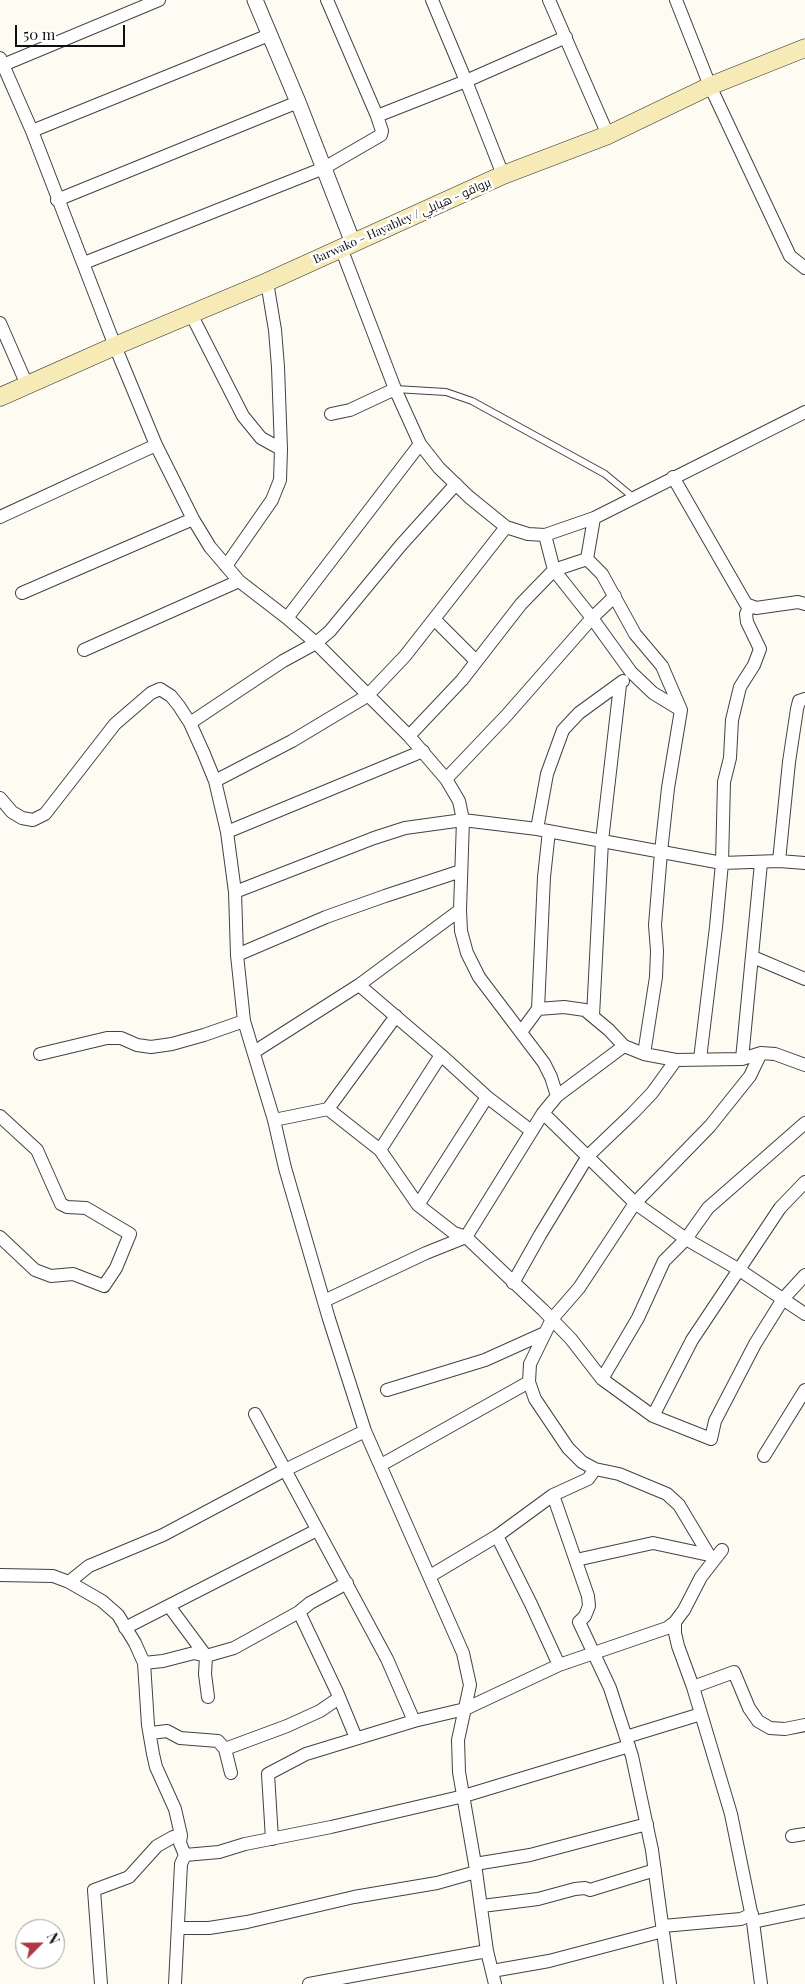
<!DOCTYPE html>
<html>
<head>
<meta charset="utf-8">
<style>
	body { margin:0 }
	#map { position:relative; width:805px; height:1984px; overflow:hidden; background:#fefbf3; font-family:"Playfair Display",serif }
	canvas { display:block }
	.north { position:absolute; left:15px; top:1919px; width:50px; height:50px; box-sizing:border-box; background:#fff; border:1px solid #9f9f9f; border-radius:50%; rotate:67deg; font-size:14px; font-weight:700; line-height:20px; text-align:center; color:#0f0f0f }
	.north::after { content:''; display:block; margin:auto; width:18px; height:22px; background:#b03744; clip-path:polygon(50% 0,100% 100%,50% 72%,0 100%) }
	.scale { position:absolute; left:15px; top:25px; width:110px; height:22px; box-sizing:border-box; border:2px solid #0f0f0f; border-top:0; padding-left:6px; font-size:15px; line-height:18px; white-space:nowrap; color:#0f0f0f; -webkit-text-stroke:4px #fff; paint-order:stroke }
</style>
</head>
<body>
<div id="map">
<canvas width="805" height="1984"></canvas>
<div class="north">N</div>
<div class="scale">50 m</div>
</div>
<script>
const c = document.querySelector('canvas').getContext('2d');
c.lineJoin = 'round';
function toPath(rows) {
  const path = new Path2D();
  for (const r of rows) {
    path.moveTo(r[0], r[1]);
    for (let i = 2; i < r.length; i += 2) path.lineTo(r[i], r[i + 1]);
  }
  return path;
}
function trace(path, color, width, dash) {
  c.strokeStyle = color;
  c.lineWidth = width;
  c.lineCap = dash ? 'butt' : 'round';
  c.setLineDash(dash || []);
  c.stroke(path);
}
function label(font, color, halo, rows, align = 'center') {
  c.font = font + ' "Playfair Display",Cairo,serif';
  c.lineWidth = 5;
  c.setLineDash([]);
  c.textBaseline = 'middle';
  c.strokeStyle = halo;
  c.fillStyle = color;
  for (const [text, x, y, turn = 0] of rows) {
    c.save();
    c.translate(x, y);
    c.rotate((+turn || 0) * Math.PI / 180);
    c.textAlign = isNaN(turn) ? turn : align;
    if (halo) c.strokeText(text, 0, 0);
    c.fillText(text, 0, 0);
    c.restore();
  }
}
const service = toPath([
	[395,389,446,392,472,401,605,474,634,498]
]);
const minor = toPath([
	[432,0,466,81,503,175],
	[549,0,608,135],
	[676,0,710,86,790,256,805,268],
	[0,58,32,131,115,346,156,445,193,519,210,547,239,581,287,618,316,643,409,736,446,779,459,801,463,820,460,910,461,931,467,953,479,977,544,1063,551,1077,557,1096],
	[3,65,159,0],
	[377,116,466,81,566,37],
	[32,131,269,35],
	[57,200,298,102],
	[341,248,395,389,420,444,439,468,469,497,506,527,528,534,545,535,594,518,805,412],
	[84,263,324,168,381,135,382,131,377,116,327,0],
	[191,314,243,416,261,438,281,449],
	[0,323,27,385],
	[331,414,350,410,395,389],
	[673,477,746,604,756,608,798,602,805,604],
	[0,517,156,445],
	[545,535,554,570,587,559,602,574,635,634,662,666,681,710,668,788,661,852,655,925,657,951,656,977,644,1054],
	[587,559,594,518],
	[226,566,272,500,280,480,281,449,278,367,275,330,267,282],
	[22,593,193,519],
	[287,618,420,444],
	[434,619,476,661],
	[84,650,239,581],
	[190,723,283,661,316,643,330,631,401,545,456,484],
	[409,736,462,680,521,604,554,570,592,618,631,672,653,693,681,710],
	[446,779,506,716,592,618,615,596],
	[215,781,292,741,367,696,405,656,506,527],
	[0,798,12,812,22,818,33,820,45,814,115,724,151,693,160,689,171,696,179,706,190,723,204,754,215,781,227,832,235,892,237,955,244,1021,274,1120,285,1168,329,1319,365,1431,463,1653,470,1685,458,1740,459,1772,475,1864,487,1951,495,1984],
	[537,829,547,774,563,730,579,713,623,681],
	[227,832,423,751],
	[779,861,789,762,797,709,799,701,805,699],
	[235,892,374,838,405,828,463,820,537,829,722,863,779,861,805,863],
	[237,955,326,917,385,896,461,871],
	[753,957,805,979],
	[359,985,441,1055,487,1097,530,1130],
	[538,1009,564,1007,585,1010,609,1030,624,1046,644,1054,676,1060,742,1059,761,1053,775,1054,805,1065],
	[593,1016,602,841,620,685],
	[521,1032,538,1009,544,877,549,831],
	[254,1052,359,985,460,910],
	[40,1054,107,1038,121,1038,137,1045,151,1047,172,1044,204,1035,244,1021],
	[700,1059,716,927,722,863,724,782,730,758,732,720,740,687,754,665,760,649,747,622,746,614,749,607],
	[742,1059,761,863],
	[328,1109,380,1150,418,1205,454,1233,466,1237,543,1310,571,1339,602,1379,653,1416,711,1439,715,1421,755,1344,783,1299,805,1275],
	[543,1113,635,1203,686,1239,738,1269,805,1314],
	[0,1116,37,1150,61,1204,67,1207,86,1208,130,1234,116,1268,104,1286,73,1274,51,1276,35,1270,0,1237],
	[274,1120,328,1109,396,1016],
	[380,1150,441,1055],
	[418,1205,487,1097],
	[513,1283,540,1235,588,1156,633,1113,652,1093,676,1060],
	[324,1301,426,1253,466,1237,543,1113,557,1096,624,1046],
	[602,1379,638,1318,664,1261,686,1239,708,1208,805,1123],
	[387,1390,485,1360,545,1333],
	[255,1414,387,1659,414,1721],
	[653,1416,692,1340,780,1208,805,1182],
	[764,1456,805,1390],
	[381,1465,529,1382],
	[553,1495,588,1596,589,1606,585,1616,579,1622,610,1688,632,1756,652,1850,670,1984],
	[497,1536,531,1604,559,1665],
	[709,1555,679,1505,667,1494,619,1474,595,1469,582,1462,568,1448,535,1399,529,1382,530,1364,552,1319,579,1288,635,1203,710,1126,750,1076,761,1053],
	[576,1560,653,1543,709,1555,712,1558],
	[0,1575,53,1576,69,1582,102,1601,118,1615,135,1643,144,1663,148,1725,153,1754,156,1767,175,1809,181,1835,180,1843,185,1855,181,1864,175,1984],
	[430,1576,497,1536,553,1495,588,1479,595,1469],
	[69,1582,89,1566,163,1535,285,1470,365,1431],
	[169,1606,206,1656,205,1674,208,1697],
	[299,1612,337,1692,356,1738],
	[675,1622,675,1633,678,1646,693,1687,731,1814,753,1922,761,1984],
	[125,1628,317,1530],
	[144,1663,163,1661,194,1653,206,1656,234,1648,299,1612,310,1603,347,1583],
	[693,1687,734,1672,749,1708,758,1721,770,1728,785,1729,805,1725],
	[151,1733,167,1731,180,1738,218,1741,225,1749,231,1773],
	[626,1737,701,1714],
	[225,1749,287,1726,320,1711,339,1698],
	[792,1836,805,1834],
	[272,1839,268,1774,306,1754,414,1721,465,1709,559,1665,667,1628,675,1622,684,1610,701,1577,722,1550],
	[185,1855,219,1852,245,1844,331,1827,464,1796,629,1746],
	[475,1864,530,1855,647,1824],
	[482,1906,538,1899,575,1889,585,1888,590,1890,655,1870],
	[753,1922,805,1911],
	[663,1926,741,1919,752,1914],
	[179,1928,209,1928,247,1922,354,1897,437,1883,476,1872],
	[492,1971,549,1961,663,1931],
	[101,1984,94,1890,129,1877,157,1846,173,1837,181,1835],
	[309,1984,487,1951]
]);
const tertiary = toPath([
	[255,0,298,102,353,243]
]);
const secondary = toPath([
	[0,397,115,346,267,282,503,175,608,135,710,86,805,48]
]);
trace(service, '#424242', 8);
trace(minor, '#424242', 14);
trace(tertiary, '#424242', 17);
trace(secondary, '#313131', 19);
trace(service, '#fff', 6);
trace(minor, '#fff', 12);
trace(tertiary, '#fff', 15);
trace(secondary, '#f6eab6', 18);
label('12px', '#0f0f0f', '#fff', [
	["Barwako - Hayabley / برواقو - هيابلي",402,221,-24]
]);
</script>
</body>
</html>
